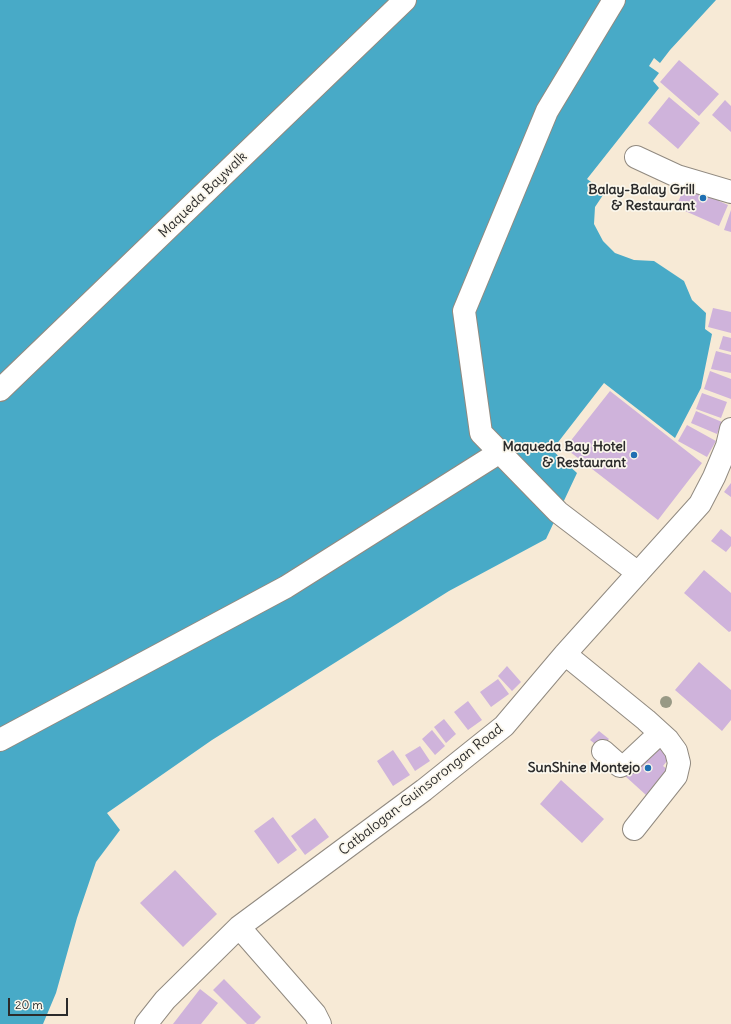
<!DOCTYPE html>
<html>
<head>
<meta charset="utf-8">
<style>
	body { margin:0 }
	#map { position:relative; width:731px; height:1024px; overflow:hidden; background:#f7ead6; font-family:Delius,sans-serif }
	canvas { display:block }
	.scale { position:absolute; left:8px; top:998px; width:60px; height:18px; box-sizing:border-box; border:2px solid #2b2b2b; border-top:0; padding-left:5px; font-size:12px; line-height:14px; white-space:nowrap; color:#2b2b2b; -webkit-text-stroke:3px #fbf7ec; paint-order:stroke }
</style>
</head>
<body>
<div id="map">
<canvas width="731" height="1024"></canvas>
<div class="scale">20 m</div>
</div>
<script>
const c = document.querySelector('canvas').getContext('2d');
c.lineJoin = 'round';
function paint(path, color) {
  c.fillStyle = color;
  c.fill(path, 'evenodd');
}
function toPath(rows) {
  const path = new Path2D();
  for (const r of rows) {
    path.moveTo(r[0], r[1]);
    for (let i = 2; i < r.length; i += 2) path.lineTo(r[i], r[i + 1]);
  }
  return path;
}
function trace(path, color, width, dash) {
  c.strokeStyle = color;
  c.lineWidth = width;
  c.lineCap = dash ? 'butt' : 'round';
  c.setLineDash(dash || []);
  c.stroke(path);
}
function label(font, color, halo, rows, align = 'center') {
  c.font = font + ' Delius,sans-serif';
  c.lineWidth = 3.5;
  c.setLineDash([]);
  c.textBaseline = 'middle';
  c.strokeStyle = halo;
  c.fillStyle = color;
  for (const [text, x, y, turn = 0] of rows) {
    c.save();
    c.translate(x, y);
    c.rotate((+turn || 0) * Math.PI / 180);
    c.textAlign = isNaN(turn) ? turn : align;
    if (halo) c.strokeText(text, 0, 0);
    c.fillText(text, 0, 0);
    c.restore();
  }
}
paint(toPath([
	[0,0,716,0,670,50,660,63,654,58,649,66,659,73,653,81,659,88,587,179,605,192,595,207,594,224,603,241,615,253,634,260,654,261,684,281,692,300,706,313,705,329,712,334,701,388,675,438,604,383,552,450,577,473,546,539,449,591,212,740,107,813,120,830,96,862,77,918,56,993,43,1024,0,1024]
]), '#48aac7');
paint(toPath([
	[679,60,719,94,699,116,660,82],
	[669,97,700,123,678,149,648,123],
	[725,100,731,106,731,132,712,115],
	[687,181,721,196,719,201,728,205,719,226,676,207],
	[731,210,731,232,724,230],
	[713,308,731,312,731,333,708,327],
	[723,336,731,338,731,352,719,349],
	[716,351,731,355,731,373,711,369],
	[710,371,731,379,731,399,704,389],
	[610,391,702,463,658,520,565,448],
	[702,393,727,402,721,418,696,409],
	[696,411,722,422,717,434,691,423],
	[687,425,716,441,707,457,678,441],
	[731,483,731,497,724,492],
	[721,529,731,537,731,546,726,552,711,541],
	[704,570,731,593,731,631,729,632,684,593],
	[699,662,731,690,731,720,722,731,675,690],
	[507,666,521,682,512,691,498,676],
	[498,679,509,694,491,707,480,692],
	[468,701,482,720,468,730,454,712],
	[444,719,456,734,446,743,434,727],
	[432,730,445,746,435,755,422,739],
	[599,731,609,739,600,748,590,740],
	[656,739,672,755,663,766,667,769,646,795,624,775],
	[420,746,430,761,415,771,405,755],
	[393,750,410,775,393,786,377,761],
	[561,780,604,819,582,843,540,804],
	[273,817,297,850,278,864,254,831],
	[315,818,329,837,305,855,291,836],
	[175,870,217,914,183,947,140,903],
	[224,979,261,1017,254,1024,247,1024,213,990],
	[200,989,218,1003,201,1024,173,1024]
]), '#cfb3db');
const minor = toPath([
	[614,0,547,111,464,311,481,433,558,512,638,573],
	[636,157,677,176,731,192],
	[0,390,405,0],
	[565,654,646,720,668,740,676,751,679,763,676,776,634,829],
	[0,740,286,587,500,452],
	[603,751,620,766,628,763,660,733],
	[239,927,315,1014,320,1024],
	[146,1024,165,1000,239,927,424,790,504,726,565,654,700,504,714,477,727,446,731,429]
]);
trace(minor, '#918a80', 24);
trace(minor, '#fff', 22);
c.fillStyle = '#989985';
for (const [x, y] of [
	[666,702]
]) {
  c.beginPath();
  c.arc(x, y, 6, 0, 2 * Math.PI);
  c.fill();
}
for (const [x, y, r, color] of [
	[703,198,4,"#1f6fb2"],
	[634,455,4,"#1f6fb2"],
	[648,768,4,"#1f6fb2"]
]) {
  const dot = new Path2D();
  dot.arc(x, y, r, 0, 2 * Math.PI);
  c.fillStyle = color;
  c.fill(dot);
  trace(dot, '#fbf7ec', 1.5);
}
label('bold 14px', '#2b2b2b', '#fbf7ec', [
	["Balay-Balay Grill",695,190],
	["& Restaurant",695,206],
	["Maqueda Bay Hotel",626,447],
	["& Restaurant",626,463],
	["SunShine Montejo",640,768]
], 'right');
label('14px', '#2b2b2b', '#fbf7ec', [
	["Maqueda Baywalk",203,195,-44],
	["Catbalogan-Guinsorongan Road",421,790,-38]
]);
</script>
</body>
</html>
